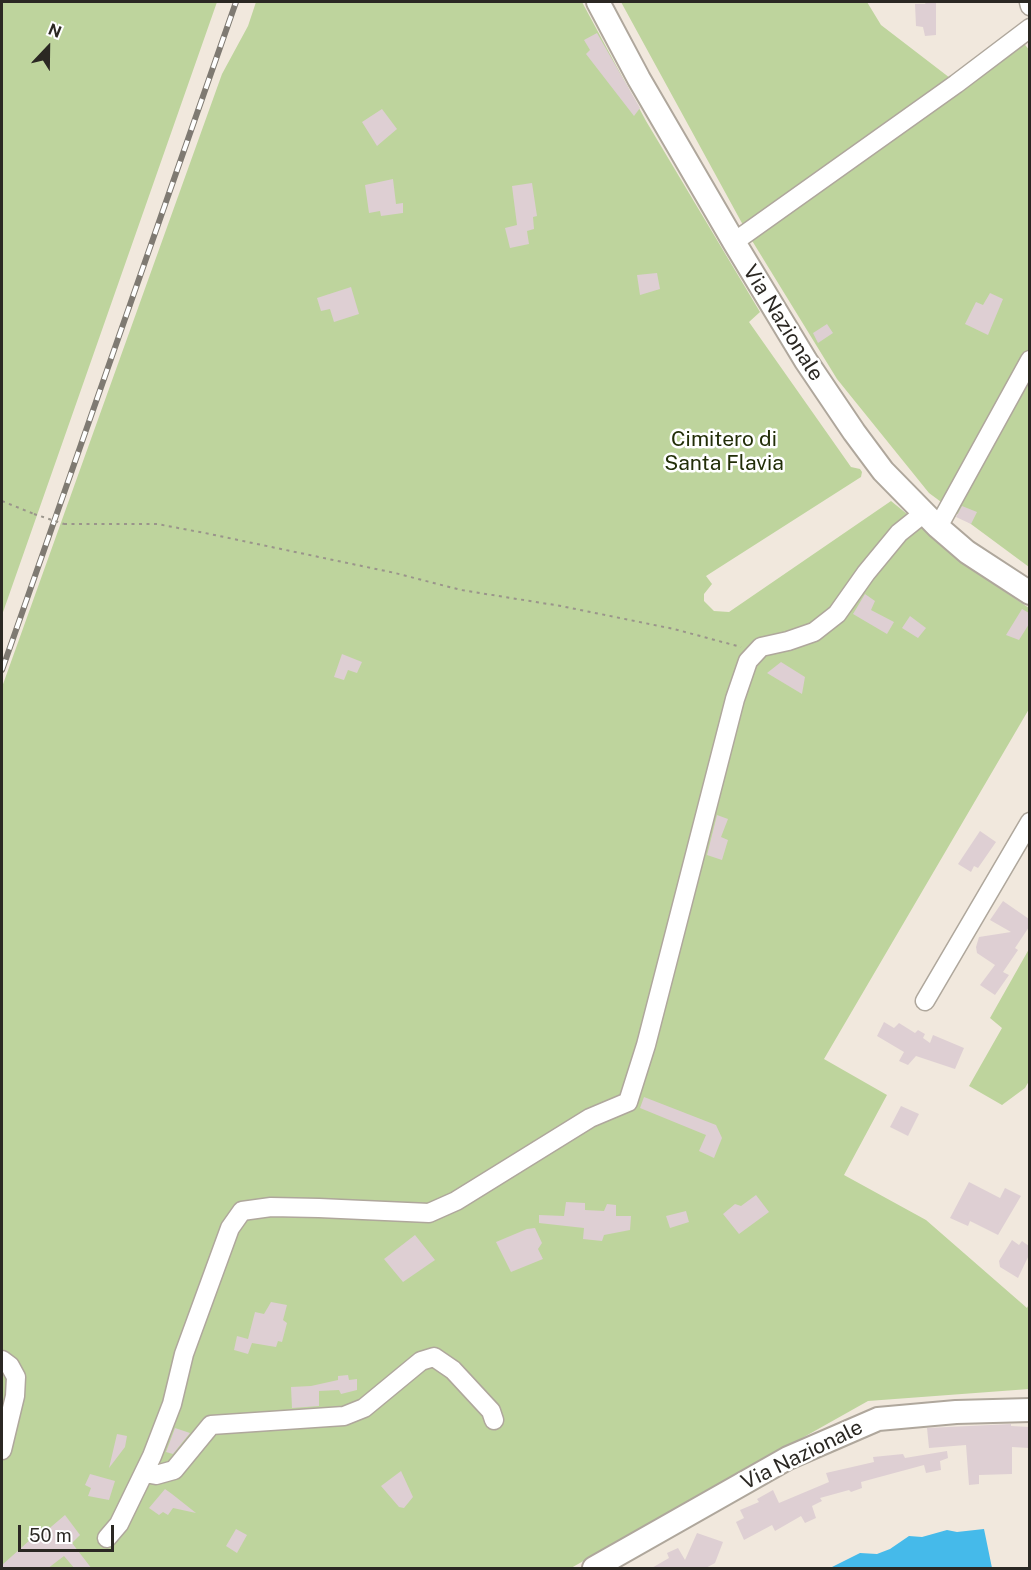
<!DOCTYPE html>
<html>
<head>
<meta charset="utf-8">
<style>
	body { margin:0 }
	#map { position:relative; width:1031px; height:1570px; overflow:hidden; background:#f1e8dd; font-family:"Public Sans",sans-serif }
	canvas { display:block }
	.frame { position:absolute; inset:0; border:3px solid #2b2823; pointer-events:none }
	.north { position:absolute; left:18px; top:18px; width:60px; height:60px; -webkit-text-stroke:4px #fff; paint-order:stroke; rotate:22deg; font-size:16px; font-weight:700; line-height:24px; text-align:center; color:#2b2823 }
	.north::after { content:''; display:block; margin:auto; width:21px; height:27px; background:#2b2823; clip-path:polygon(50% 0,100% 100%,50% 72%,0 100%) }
	.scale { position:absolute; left:18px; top:1525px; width:96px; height:27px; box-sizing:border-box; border:3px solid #2b2823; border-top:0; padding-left:8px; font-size:18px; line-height:21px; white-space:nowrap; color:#2b2823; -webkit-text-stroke:4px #fff; paint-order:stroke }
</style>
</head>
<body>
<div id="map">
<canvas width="1031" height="1570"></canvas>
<div class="frame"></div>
<div class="north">N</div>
<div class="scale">50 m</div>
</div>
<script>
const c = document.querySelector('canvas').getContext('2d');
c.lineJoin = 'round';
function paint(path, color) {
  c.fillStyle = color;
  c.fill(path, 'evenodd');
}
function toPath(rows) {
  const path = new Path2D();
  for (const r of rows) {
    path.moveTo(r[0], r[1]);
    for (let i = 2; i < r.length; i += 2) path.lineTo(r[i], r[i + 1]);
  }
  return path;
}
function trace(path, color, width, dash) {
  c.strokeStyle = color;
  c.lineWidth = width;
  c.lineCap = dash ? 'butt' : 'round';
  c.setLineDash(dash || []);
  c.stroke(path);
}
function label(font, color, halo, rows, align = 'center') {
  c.font = font + ' "Public Sans",sans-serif';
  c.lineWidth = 5;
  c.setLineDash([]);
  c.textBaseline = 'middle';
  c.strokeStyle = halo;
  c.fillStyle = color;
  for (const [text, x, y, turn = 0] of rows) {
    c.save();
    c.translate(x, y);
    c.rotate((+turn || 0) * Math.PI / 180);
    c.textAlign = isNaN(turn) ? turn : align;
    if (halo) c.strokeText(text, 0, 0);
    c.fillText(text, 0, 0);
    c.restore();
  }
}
paint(toPath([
	[2,2,217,2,2,615],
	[256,2,582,2,646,121,760,312,749,322,851,467,860,469,862,472,861,477,706,576,712,584,704,594,704,601,714,611,729,612,891,501,995,585,1029,608,1029,709,824,1059,887,1095,844,1175,926,1220,1027,1308,1029,1304,1029,1389,868,1401,571,1568,2,1568,2,687,222,74,248,26],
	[621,2,867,2,881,25,950,78,743,225],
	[1022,41,1030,51,1029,567,929,493,837,379,751,239],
	[1029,949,1029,1081,1025,1088,1002,1105,969,1086,1002,1028,990,1018]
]), '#bed49d');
paint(toPath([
	[984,1529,992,1568,830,1568,860,1553,877,1554,890,1549,909,1536,922,1537,947,1530,957,1532]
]), '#45baea');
paint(toPath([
	[926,2,936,2,936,35,925,36,923,27,916,26,915,4,925,4],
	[597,33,640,108,634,116,586,54,590,50,584,40],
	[382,109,397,129,377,146,362,122],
	[393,179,396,204,403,203,403,213,381,216,380,211,369,213,365,185],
	[532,183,537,216,533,217,534,229,527,231,529,244,510,248,505,228,517,225,512,186],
	[657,273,660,289,640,295,637,275],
	[351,287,359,314,334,322,330,309,321,311,317,298],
	[990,293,1003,299,988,335,965,324,976,302,983,305],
	[827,324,833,333,818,343,813,333],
	[962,506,977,512,971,524,956,517],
	[865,594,875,601,871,610,894,622,887,634,853,614],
	[1022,609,1029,613,1029,624,1019,640,1006,635],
	[910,616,926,628,918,638,902,628],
	[342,654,362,662,357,673,348,670,344,680,334,677],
	[781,662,805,677,802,694,767,673],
	[717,815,728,819,721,837,728,840,722,860,707,855],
	[980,831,996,842,978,868,974,866,971,872,958,864],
	[1003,901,1029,919,1029,927,1015,948,1018,950,1003,972,1009,975,995,995,980,985,995,965,977,953,976,947,979,937,1011,932,990,920],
	[884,1022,894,1028,899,1023,915,1033,918,1030,925,1034,923,1038,930,1043,933,1035,964,1048,955,1069,916,1056,908,1065,899,1061,904,1052,877,1036],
	[644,1097,716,1125,722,1138,714,1158,699,1151,706,1135,640,1108],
	[901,1106,919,1114,908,1136,890,1127],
	[969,1182,1000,1198,1005,1188,1021,1196,998,1235,970,1221,968,1226,950,1218],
	[756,1195,769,1212,739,1234,723,1214,735,1204,741,1206],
	[566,1202,585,1203,585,1210,604,1211,607,1204,616,1205,616,1216,631,1216,630,1230,604,1235,602,1241,583,1239,584,1228,539,1223,539,1215,564,1216],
	[686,1211,689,1222,670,1228,666,1216],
	[535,1228,542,1243,538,1249,543,1259,511,1272,496,1242,527,1229],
	[415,1235,435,1260,403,1282,384,1259],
	[1012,1240,1019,1245,1022,1241,1029,1246,1029,1255,1018,1278,1000,1267,999,1261],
	[271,1302,287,1305,283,1320,287,1323,282,1342,278,1341,276,1347,252,1343,248,1354,234,1350,237,1336,248,1339,255,1312,264,1314],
	[348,1375,349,1380,357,1379,357,1390,341,1394,339,1390,319,1391,319,1406,292,1408,291,1387,311,1386,338,1380,338,1376],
	[1011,1424,1011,1426,1029,1427,1029,1448,1012,1447,1012,1474,979,1475,979,1484,969,1485,966,1445,929,1448,927,1428],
	[175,1428,190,1433,173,1454,166,1452],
	[117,1434,127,1436,125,1447,109,1468],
	[947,1451,948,1458,940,1461,941,1470,926,1473,924,1465,861,1482,862,1488,851,1492,849,1490,820,1498,822,1501,812,1506,816,1518,805,1523,801,1516,775,1531,772,1525,744,1540,736,1522,744,1518,740,1510,759,1502,757,1499,773,1490,779,1503,829,1482,826,1473,874,1462,873,1457,903,1454,905,1458],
	[401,1471,413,1497,404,1508,399,1507,381,1486],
	[90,1474,115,1481,109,1500,88,1496,91,1488,85,1485],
	[165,1489,172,1494,196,1513,173,1508,168,1515,163,1512,159,1515,149,1508],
	[65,1515,80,1535,72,1543,92,1569,75,1569,64,1556,47,1569,2,1569,2,1565,40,1531,45,1532],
	[236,1529,247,1535,237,1553,226,1546],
	[697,1533,723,1542,715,1563,704,1569,650,1569,669,1558,667,1553,678,1548,685,1560]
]), '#decfd3');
const minor = toPath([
	[1029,2,1030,6],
	[734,242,956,84,1030,28],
	[938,527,1030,360],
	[925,1001,1030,822],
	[2,1360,10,1366,16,1377,15,1396,2,1450],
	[145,1473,156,1475,174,1470,211,1425,344,1416,364,1408,421,1361,434,1357,453,1370,491,1411,494,1420],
	[107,1538,119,1524,152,1456,172,1404,184,1354,230,1228,242,1211,271,1207,319,1208,429,1213,456,1201,590,1118,628,1102,646,1045,735,699,748,661,761,647,788,641,814,632,837,614,866,573,899,533,924,513]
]);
const major = toPath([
	[598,2,639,79,734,242,806,361,854,432,883,471,938,527,967,552,1030,593],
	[594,1568,788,1458,878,1419,956,1412,1030,1410]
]);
trace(minor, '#afa79c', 21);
trace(major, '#afa79c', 26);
trace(toPath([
	[2,501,34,514],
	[64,524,157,524,205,533,395,573,461,590,561,606,674,629,741,647]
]), '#9a948b', 2, [3, 4.5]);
trace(minor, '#fff', 18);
trace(major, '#fff', 22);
const rail = toPath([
	[2,670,236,2]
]);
trace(rail, '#7f7a72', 6);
trace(rail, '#fff', 4, [11]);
trace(toPath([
	[34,514,64,524]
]), '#9a948b', 2, [3, 4.5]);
label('21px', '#2b2823', '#fff', [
	["Via Nazionale",783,323,58],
	["Via Nazionale",802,1455,-26]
]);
label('21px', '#222e08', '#fff', [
	["Cimitero di",724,440],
	["Santa Flavia",724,464]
]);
</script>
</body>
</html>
